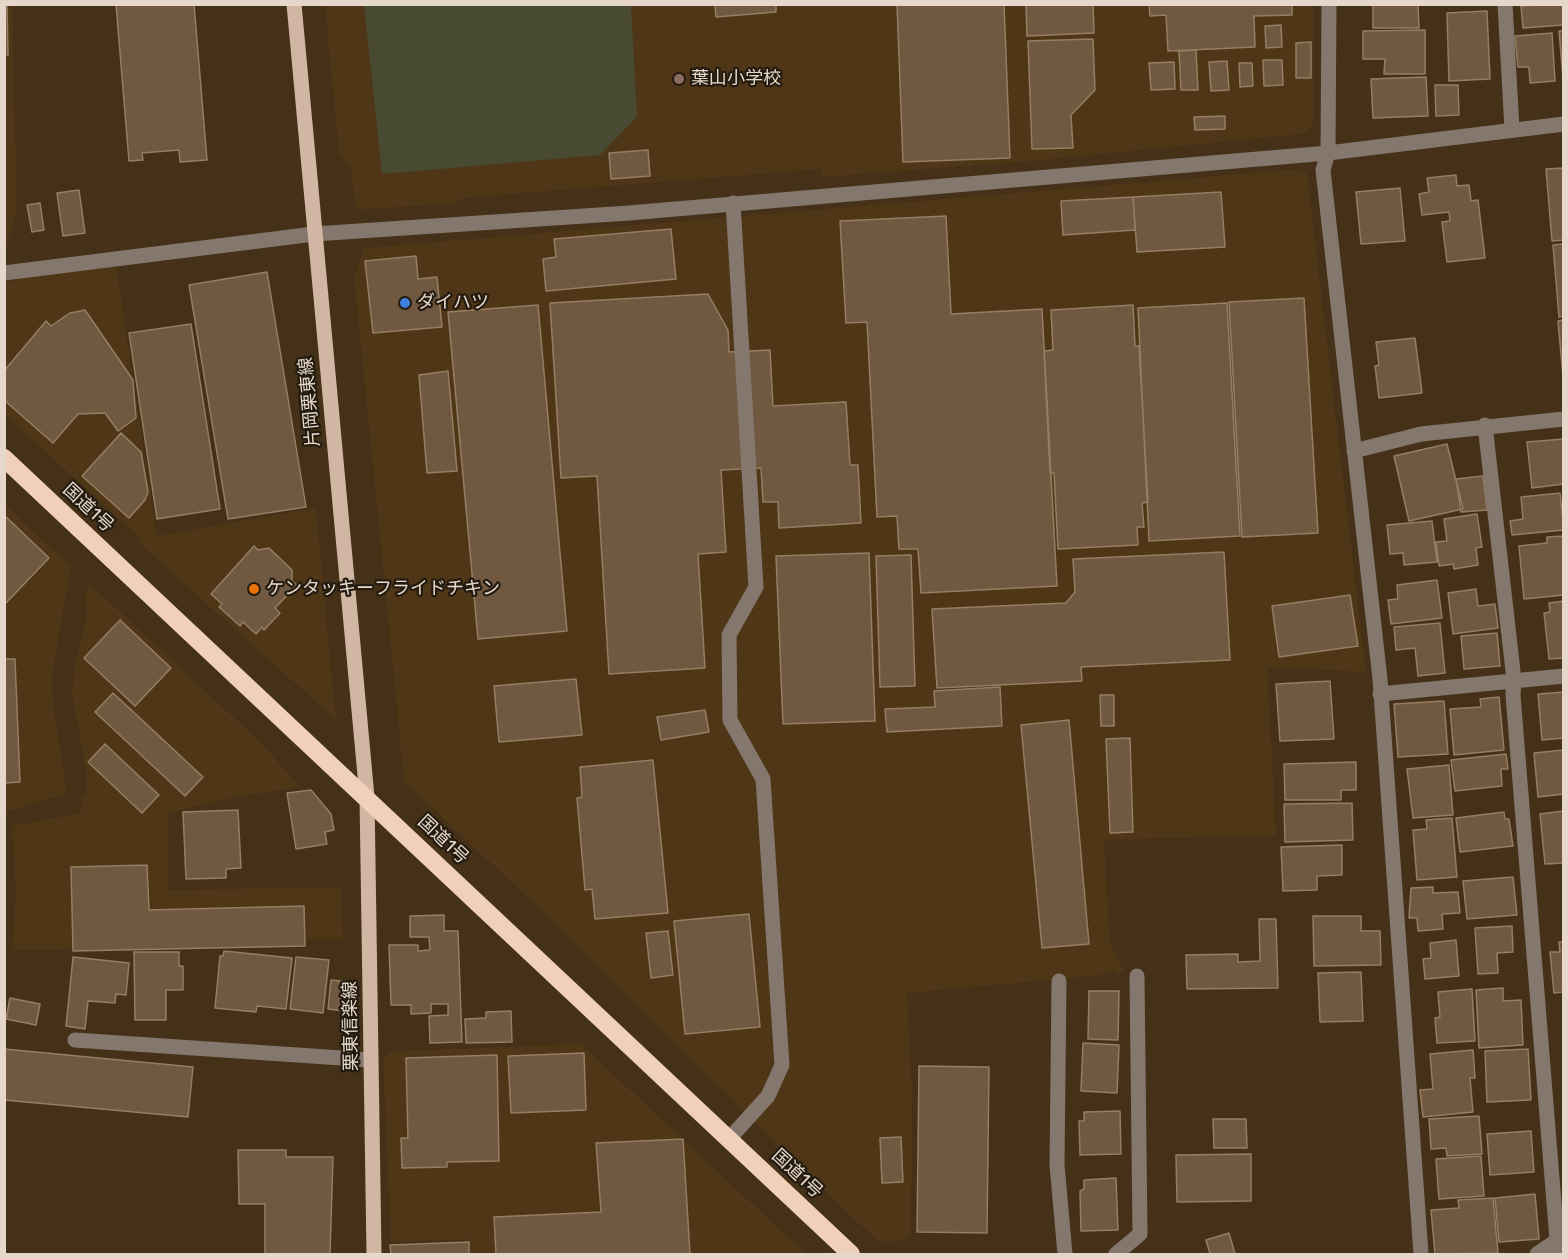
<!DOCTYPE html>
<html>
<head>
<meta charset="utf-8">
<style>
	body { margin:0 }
	#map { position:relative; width:1568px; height:1259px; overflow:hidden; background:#453118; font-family:Rubik,sans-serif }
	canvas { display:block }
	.frame { position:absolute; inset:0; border:6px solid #e5d8ca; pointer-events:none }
</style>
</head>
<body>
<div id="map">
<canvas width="1568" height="1259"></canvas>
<div class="frame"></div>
</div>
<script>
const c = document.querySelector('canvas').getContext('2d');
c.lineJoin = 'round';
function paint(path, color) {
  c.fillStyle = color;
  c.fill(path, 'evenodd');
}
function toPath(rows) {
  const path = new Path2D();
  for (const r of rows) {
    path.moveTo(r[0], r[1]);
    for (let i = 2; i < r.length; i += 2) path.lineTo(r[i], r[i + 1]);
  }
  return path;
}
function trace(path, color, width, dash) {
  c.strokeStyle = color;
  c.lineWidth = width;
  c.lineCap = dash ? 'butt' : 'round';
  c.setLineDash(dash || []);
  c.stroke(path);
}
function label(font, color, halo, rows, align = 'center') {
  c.font = font + ' Rubik,"Noto Sans JP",sans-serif';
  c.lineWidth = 4.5;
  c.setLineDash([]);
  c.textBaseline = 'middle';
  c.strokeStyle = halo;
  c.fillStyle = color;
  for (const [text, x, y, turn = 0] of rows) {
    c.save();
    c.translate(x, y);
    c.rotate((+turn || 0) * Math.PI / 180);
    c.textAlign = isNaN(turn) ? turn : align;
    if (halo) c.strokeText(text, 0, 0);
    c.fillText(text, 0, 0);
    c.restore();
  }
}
paint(toPath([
	[12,4,17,211,5,249,4,5],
	[325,5,1313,5,1313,126,1303,134,1030,161,822,177,821,169,462,198,456,203,356,210,351,168,339,154],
	[1301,169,1307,174,1366,672,1267,667,1276,835,1104,840,1110,944,1124,971,1119,975,1115,971,1102,975,907,993,912,1091,911,1237,901,1241,878,1241,817,1184,565,933,404,781,354,277,364,248],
	[116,266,157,536,316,508,336,720,139,543,142,539,5,415,5,282,15,281,15,275],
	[4,504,71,567,52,677,53,701,67,794,5,812],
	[89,583,257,739,301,787,241,796,168,813,168,890,341,887,343,939,307,939,306,947,12,950,16,895,12,826,81,813,82,795,87,794,87,776,72,692,74,671,87,614,85,596],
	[581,1044,806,1254,471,1254,470,1239,391,1242,383,1060,389,1054,395,1051]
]), '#4f3616');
paint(toPath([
	[364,5,631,5,637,117,600,155,382,174]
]), '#484a32');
const building = toPath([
	[4,4,7,4,8,55,4,55,4,4],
	[116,4,194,4,207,160,180,162,179,150,142,153,143,160,129,161,116,4],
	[715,4,776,4,776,12,716,17,715,4],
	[897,4,1004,4,1010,158,903,162,897,4],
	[1026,4,1093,4,1094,33,1027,36,1026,4],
	[1149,4,1292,4,1292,15,1254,16,1255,47,1168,51,1166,15,1150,16,1149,4],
	[1373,4,1418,4,1419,28,1373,28,1373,4],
	[1564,4,1564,25,1523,28,1521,6,1564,4],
	[1487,11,1490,79,1449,81,1447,13,1487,11],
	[1281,25,1282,47,1266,48,1265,26,1281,25],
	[1425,30,1425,74,1384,74,1385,59,1363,59,1363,31,1425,30],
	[1559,31,1564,31,1564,78,1563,78,1559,31],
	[1552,33,1555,81,1530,83,1529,67,1518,67,1515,36,1552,33],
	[1093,39,1095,90,1071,115,1073,148,1032,149,1028,41,1093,39],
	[1311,42,1311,78,1296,78,1296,43,1311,42],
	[1196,50,1198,90,1181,90,1179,51,1196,50],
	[1263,60,1282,60,1283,85,1264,86,1263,60],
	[1227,61,1229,90,1211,91,1209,62,1227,61],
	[1174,62,1175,89,1151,90,1149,63,1174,62],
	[1239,63,1252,63,1253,86,1240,87,1239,63],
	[1426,77,1428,116,1373,118,1371,79,1426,77],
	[1435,85,1458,85,1459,115,1436,116,1435,85],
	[1225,116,1225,129,1195,130,1194,117,1225,116],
	[648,150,650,176,611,179,609,153,648,150],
	[1564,168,1564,240,1552,241,1546,169,1564,168],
	[1456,175,1457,186,1469,185,1471,201,1478,200,1485,258,1447,262,1442,222,1450,221,1449,212,1422,215,1419,194,1429,192,1427,178,1456,175],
	[1400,188,1405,241,1361,244,1356,192,1400,188],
	[79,190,85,233,63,236,57,193,79,190],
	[1221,192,1225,247,1137,252,1133,197,1221,192],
	[1133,197,1135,230,1063,235,1061,201,1133,197],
	[40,203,44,230,32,232,27,205,40,203],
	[946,216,951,314,1042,309,1057,586,921,593,918,549,899,549,897,516,877,517,867,322,846,323,840,221,946,216],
	[671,229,676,279,546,291,543,259,556,257,554,239,671,229],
	[1564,244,1564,316,1559,317,1553,245,1564,244],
	[416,256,418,279,437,277,442,327,373,333,365,261,416,256],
	[267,272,306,507,228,519,189,285,267,272],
	[708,294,728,330,729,352,770,350,773,406,846,402,850,465,858,465,861,523,779,528,778,502,763,502,761,468,721,470,726,552,698,554,705,668,609,674,597,476,561,478,550,303,708,294],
	[1304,298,1318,533,1242,537,1229,302,1304,298],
	[1227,303,1240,536,1149,541,1138,308,1227,303],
	[538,305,567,631,478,639,448,312,538,305],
	[1133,305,1135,346,1139,346,1148,502,1142,503,1144,527,1137,527,1138,545,1058,549,1054,473,1050,473,1044,351,1053,350,1051,310,1133,305],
	[85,310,133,380,136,418,118,431,105,413,78,414,53,443,4,400,4,371,46,321,51,326,70,313,85,310],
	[1564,320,1564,388,1558,321,1564,320],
	[191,324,220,509,157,519,129,333,191,324],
	[1415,338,1422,393,1379,398,1375,366,1379,365,1376,342,1415,338],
	[448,371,457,471,427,473,419,375,448,371],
	[121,433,141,452,148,492,145,500,129,518,82,476,121,433],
	[1564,439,1564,484,1532,488,1527,442,1564,439],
	[1447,444,1463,509,1409,521,1394,456,1447,444],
	[1483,476,1487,510,1461,512,1456,479,1483,476],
	[1560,493,1564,530,1512,535,1510,521,1523,519,1521,497,1560,493],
	[1477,514,1482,547,1476,548,1478,565,1454,569,1453,564,1439,566,1436,542,1447,541,1444,519,1477,514],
	[4,515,49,558,4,605,4,515],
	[1432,521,1437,562,1404,565,1403,553,1390,554,1387,525,1432,521],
	[1564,536,1564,595,1524,599,1519,546,1547,543,1547,537,1564,536],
	[254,546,258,550,269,548,292,570,292,581,297,585,275,608,280,613,264,630,262,627,256,634,243,622,240,626,219,607,222,604,211,594,254,546],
	[1224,552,1230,660,1081,667,1082,681,937,688,932,609,1066,603,1075,592,1073,559,1224,552],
	[869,553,875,721,783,724,776,556,869,553],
	[911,555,915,686,880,687,876,556,911,555],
	[1437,580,1442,618,1391,624,1388,600,1398,599,1397,585,1437,580],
	[1476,589,1478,606,1495,604,1498,628,1453,634,1448,593,1476,589],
	[1350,595,1358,646,1279,657,1272,606,1350,595],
	[1564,601,1564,658,1549,659,1544,613,1550,612,1549,603,1564,601],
	[120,620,171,668,135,706,84,658,120,620],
	[1440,623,1445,673,1418,676,1415,648,1396,650,1394,627,1440,623],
	[1497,633,1500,666,1464,669,1461,636,1497,633],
	[4,659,15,659,20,782,4,783,4,659],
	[576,679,582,735,499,742,494,686,576,679],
	[1330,681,1334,739,1280,741,1276,684,1330,681],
	[1000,687,1002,726,887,732,885,709,935,707,934,691,1000,687],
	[1564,692,1564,738,1542,740,1538,694,1564,692],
	[113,693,203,777,185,796,95,712,113,693],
	[1100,695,1114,695,1114,726,1101,726,1100,695],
	[1499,697,1504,750,1454,755,1450,709,1481,707,1480,699,1499,697],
	[1444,701,1448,754,1398,757,1394,704,1444,701],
	[705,710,709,732,661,740,657,717,705,710],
	[1069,720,1089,944,1042,948,1021,725,1069,720],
	[1130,738,1133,832,1110,833,1106,739,1130,738],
	[105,744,159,795,142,813,88,762,105,744],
	[1564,750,1564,794,1538,797,1534,753,1564,750],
	[1506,754,1508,769,1501,769,1502,786,1455,791,1451,760,1506,754],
	[653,760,668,913,595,919,592,889,585,890,577,798,582,797,580,767,653,760],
	[1356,762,1356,790,1341,790,1341,800,1285,800,1284,764,1356,762],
	[1449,765,1453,815,1413,818,1407,769,1449,765],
	[311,790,331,814,334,830,325,832,327,844,296,849,287,793,311,790],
	[1352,803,1353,840,1285,842,1284,804,1352,803],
	[238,810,241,868,226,869,226,878,186,879,183,812,238,810],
	[1564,811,1564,863,1545,864,1540,814,1564,811],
	[1504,812,1505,819,1509,819,1513,846,1460,852,1456,818,1504,812],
	[1452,818,1457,877,1417,880,1413,830,1427,829,1426,820,1452,818],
	[1342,845,1342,875,1317,876,1317,890,1283,891,1281,847,1342,845],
	[147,865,149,910,304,906,305,946,73,951,71,867,147,865],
	[1513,877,1517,915,1467,919,1463,881,1513,877],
	[1433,887,1433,893,1458,892,1460,913,1442,914,1443,929,1418,931,1417,918,1409,918,1411,888,1433,887],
	[749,914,760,1027,685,1034,674,921,749,914],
	[444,915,444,931,458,931,462,1042,430,1043,429,1016,448,1015,448,1004,431,1004,431,1013,411,1014,411,1005,391,1005,389,945,418,945,418,951,430,950,429,937,410,937,410,916,444,915],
	[1313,916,1361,916,1361,931,1380,931,1381,965,1314,966,1313,916],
	[1259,919,1276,919,1278,988,1187,989,1186,955,1238,954,1238,962,1260,961,1259,919],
	[1512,926,1513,952,1497,953,1498,973,1478,974,1475,928,1512,926],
	[668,931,673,975,651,978,646,933,668,931],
	[1456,940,1459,976,1425,979,1423,959,1431,958,1430,943,1456,940],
	[1559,942,1564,942,1564,992,1554,993,1550,952,1560,952,1559,942],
	[224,951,292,958,286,1009,257,1006,256,1012,215,1008,220,956,223,956,224,951],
	[134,952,179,952,179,966,183,966,183,990,166,990,166,1020,135,1020,134,952],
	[73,957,129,963,126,995,116,994,115,1003,88,1001,85,1029,66,1026,73,957],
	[296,957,329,960,323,1013,290,1009,296,957],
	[1361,972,1363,1021,1320,1022,1318,973,1361,972],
	[331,980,349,982,345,1011,328,1009,331,980],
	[1503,988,1503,1001,1521,1000,1523,1045,1479,1048,1476,990,1503,988],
	[1472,989,1475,1041,1437,1043,1435,1018,1440,1017,1438,992,1472,989],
	[1089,991,1119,991,1118,1040,1088,1039,1089,991],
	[10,998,40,1004,36,1025,6,1019,10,998],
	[511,1011,512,1042,466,1043,465,1019,486,1018,486,1012,511,1011],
	[1083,1043,1119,1045,1117,1093,1081,1091,1083,1043],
	[4,1049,193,1067,188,1117,4,1100,4,1049],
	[1528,1049,1531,1100,1487,1102,1485,1051,1528,1049],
	[1473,1050,1475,1078,1470,1078,1473,1112,1423,1117,1420,1090,1433,1089,1430,1054,1473,1050],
	[584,1053,586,1110,511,1113,508,1056,584,1053],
	[497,1055,499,1161,447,1162,447,1167,402,1168,401,1138,408,1138,406,1058,497,1055],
	[919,1066,989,1067,987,1233,917,1232,919,1066],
	[1120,1111,1121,1154,1080,1155,1079,1121,1084,1121,1084,1112,1120,1111],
	[1479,1116,1482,1154,1447,1156,1446,1148,1431,1149,1429,1119,1479,1116],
	[1213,1119,1246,1119,1247,1148,1214,1148,1213,1119],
	[1531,1131,1534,1172,1490,1175,1487,1134,1531,1131],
	[901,1137,903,1182,882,1183,880,1138,901,1137],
	[683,1139,690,1254,496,1254,494,1217,601,1212,596,1143,683,1139],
	[238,1150,286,1150,286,1157,333,1157,330,1254,265,1254,265,1204,239,1204,238,1150],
	[1251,1154,1251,1201,1177,1202,1176,1155,1251,1154],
	[1481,1156,1484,1196,1439,1199,1436,1159,1481,1156],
	[1116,1178,1118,1230,1081,1231,1080,1191,1084,1189,1084,1180,1116,1178],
	[1535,1194,1539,1239,1499,1242,1495,1198,1535,1194],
	[1493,1198,1498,1253,1435,1254,1431,1210,1459,1208,1458,1200,1493,1198],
	[1229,1233,1235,1254,1210,1254,1206,1240,1229,1233],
	[469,1242,469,1254,391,1254,390,1245,469,1242]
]);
paint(building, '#705940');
trace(building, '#957e63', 1.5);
trace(toPath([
	[1329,4,1328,153,1323,170,1380,679,1421,1254],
	[1505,4,1512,129],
	[4,273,314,234,629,213,1328,153,1564,124],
	[1485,425,1514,680,1513,695,1557,1240,1555,1254],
	[1354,451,1421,434,1564,419],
	[1380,694,1564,676],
	[1059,981,1057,1165,1065,1254],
	[75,1040,371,1060],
	[729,1139,768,1096,782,1065,763,779,730,720,729,635,756,587,733,203],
	[1116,1254,1140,1234,1137,976],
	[1537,1254,1562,1237]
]), '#84776d', 15);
trace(toPath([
	[294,4,367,797,374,1254]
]), '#d1b7a3', 15);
trace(toPath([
	[4,458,851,1254]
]), '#f0d0b8', 18);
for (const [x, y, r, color] of [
	[679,79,6,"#8d6e63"],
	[405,303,6,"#3f7fe0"],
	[254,589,6,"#e8710a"]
]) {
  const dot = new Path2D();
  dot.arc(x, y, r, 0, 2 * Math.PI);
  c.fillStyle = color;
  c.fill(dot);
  trace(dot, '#241b10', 2);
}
label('18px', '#e5d8ca', '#241b10', [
	["葉山小学校",691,79],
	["ダイハツ",417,303],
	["ケンタッキーフライドチキン",266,589]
], 'left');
label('18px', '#e5d8ca', '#241b10', [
	["片岡栗東線",310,402,-95],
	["国道1号",88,508,43],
	["国道1号",443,840,43],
	["栗東信楽線",351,1026,-91],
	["国道1号",797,1174,43]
]);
</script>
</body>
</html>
